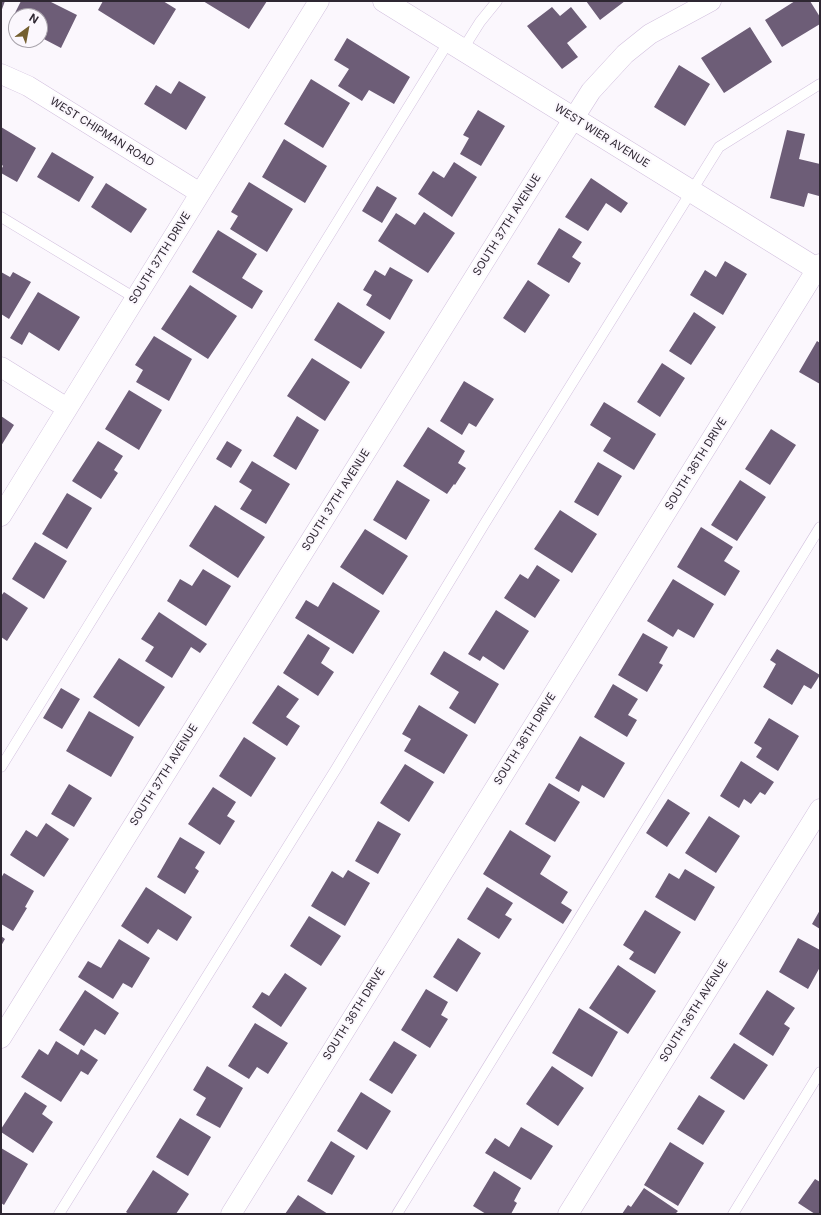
<!DOCTYPE html>
<html>
<head>
<meta charset="utf-8">
<style>
	body { margin:0 }
	#map { position:relative; width:821px; height:1215px; overflow:hidden; background:#fbf7fd; font-family:Inter,sans-serif }
	canvas { display:block }
	.frame { position:absolute; inset:0; border:2px solid #2e2732; pointer-events:none }
	.north { position:absolute; left:8px; top:8px; width:40px; height:40px; box-sizing:border-box; background:#fbf7fd; border:1px solid #a9a4ac; border-radius:50%; rotate:32deg; font-size:11px; font-weight:700; line-height:16px; text-align:center; color:#2e2732 }
	.north::after { content:''; display:block; margin:auto; width:14px; height:18px; background:#756030; clip-path:polygon(50% 0,100% 100%,50% 72%,0 100%) }
</style>
</head>
<body>
<div id="map">
<canvas width="821" height="1215"></canvas>
<div class="frame"></div>
<div class="north">N</div>
</div>
<script>
const c = document.querySelector('canvas').getContext('2d');
c.lineJoin = 'round';
function paint(path, color) {
  c.fillStyle = color;
  c.fill(path, 'evenodd');
}
function toPath(rows) {
  const path = new Path2D();
  for (const r of rows) {
    path.moveTo(r[0], r[1]);
    for (let i = 2; i < r.length; i += 2) path.lineTo(r[i], r[i + 1]);
  }
  return path;
}
function trace(path, color, width, dash) {
  c.strokeStyle = color;
  c.lineWidth = width;
  c.lineCap = dash ? 'butt' : 'round';
  c.setLineDash(dash || []);
  c.stroke(path);
}
function label(font, color, halo, rows, align = 'center') {
  c.font = font + ' Inter,sans-serif';
  c.lineWidth = 4;
  c.setLineDash([]);
  c.textBaseline = 'middle';
  c.strokeStyle = halo;
  c.fillStyle = color;
  for (const [text, x, y, turn = 0] of rows) {
    c.save();
    c.translate(x, y);
    c.rotate((+turn || 0) * Math.PI / 180);
    c.textAlign = isNaN(turn) ? turn : align;
    if (halo) c.strokeText(text, 0, 0);
    c.fillText(text, 0, 0);
    c.restore();
  }
}
paint(toPath([
	[1,1,5,1,1,12],
	[21,1,49,1,77,15,61,48,40,37,40,16,16,16,16,26,10,23],
	[103,1,163,1,176,9,154,45,98,10],
	[203,1,267,1,249,29],
	[586,1,625,1,600,20],
	[795,1,810,1,820,17,820,24,782,47,765,20],
	[552,7,560,16,571,7,587,27,567,43,578,57,562,69,527,26],
	[750,27,772,62,724,93,701,58],
	[347,38,410,77,394,104,369,90,362,101,338,86,349,69,334,60],
	[679,65,710,84,685,126,654,107],
	[311,79,350,103,323,148,284,124],
	[179,81,206,97,186,130,144,104,156,85,171,94],
	[478,110,505,126,481,166,460,154,469,138,463,135],
	[1,127,36,148,17,182,1,173,1,170,3,166,1,164],
	[787,130,805,134,799,159,820,164,820,191,819,196,808,193,804,207,770,198],
	[284,139,327,166,305,203,262,177],
	[52,152,94,177,79,202,37,177],
	[454,162,477,177,452,217,418,194,433,171,444,178],
	[591,178,628,203,621,213,606,203,588,231,565,217],
	[249,182,293,209,267,252,230,229,238,216,231,212],
	[106,183,147,209,131,233,91,207],
	[377,186,397,198,382,223,362,211],
	[424,212,455,233,428,273,378,241,396,213,415,225],
	[559,228,582,242,572,257,581,263,569,283,537,264],
	[218,230,257,254,242,278,263,291,252,309,192,272],
	[725,261,747,274,723,315,690,295,705,270,716,277],
	[390,267,413,280,390,320,366,305,372,295,363,290,375,270,385,276],
	[1,272,10,277,13,272,31,282,9,319,1,314],
	[528,280,550,295,525,333,503,318],
	[190,285,237,316,208,359,161,329],
	[38,292,80,317,59,351,29,332,22,345,10,338],
	[338,302,385,332,361,369,314,340],
	[694,312,716,327,691,365,669,351],
	[154,336,192,359,169,401,136,382,143,370,135,365],
	[817,341,820,343,820,384,799,372],
	[312,358,350,382,325,421,287,396],
	[662,363,685,378,660,417,637,402],
	[464,381,494,399,476,427,469,423,462,435,440,421],
	[129,390,162,410,139,450,105,429],
	[604,402,656,434,634,470,603,451,611,438,590,425],
	[1,416,14,425,1,446],
	[297,416,319,430,296,470,273,456],
	[428,427,465,451,458,463,466,468,455,485,454,484,447,494,403,466],
	[771,429,796,445,770,485,745,469],
	[98,441,123,456,114,470,118,473,101,499,72,481],
	[227,441,242,450,231,468,216,459],
	[252,461,290,484,266,524,240,509,252,490,239,482],
	[598,462,622,476,598,516,574,502],
	[397,480,430,500,406,540,373,520],
	[740,480,766,497,737,541,711,525],
	[67,493,92,508,67,549,42,534],
	[215,505,265,537,238,578,189,546],
	[560,510,597,534,572,573,534,549],
	[701,527,733,547,724,561,740,571,725,596,677,567],
	[365,529,408,556,383,595,340,567],
	[35,542,67,561,44,599,12,579],
	[537,565,560,580,535,618,504,598,520,574,528,579],
	[203,569,231,586,206,626,167,601,180,579,192,586],
	[673,579,714,604,694,638,678,629,673,637,647,621],
	[333,582,380,611,353,654,295,618,306,600,318,607],
	[4,592,28,608,7,641,1,637,1,596],
	[496,610,529,631,504,670,483,656,480,661,468,654],
	[159,612,207,644,200,653,191,647,172,678,145,661,154,647,141,639],
	[643,633,668,647,659,663,663,665,647,692,618,675],
	[308,634,330,648,321,663,334,672,318,696,283,673],
	[777,649,820,675,811,689,804,685,792,705,763,687,776,664,770,660],
	[444,651,499,684,475,724,449,708,459,692,430,674],
	[119,658,165,687,139,727,93,697],
	[613,684,638,699,628,715,637,720,627,737,594,717],
	[278,685,299,699,286,717,300,726,287,746,252,723],
	[61,688,80,699,62,729,43,718],
	[419,705,468,735,444,774,404,751,411,739,402,734],
	[89,711,134,737,111,777,66,751],
	[769,718,799,736,778,771,756,757,762,748,754,743],
	[580,736,625,763,604,798,582,785,579,792,555,778],
	[244,737,276,758,251,797,219,776],
	[741,761,774,782,765,795,760,792,751,804,744,799,739,808,720,796],
	[405,764,434,782,409,822,380,803],
	[549,783,580,802,555,842,525,824],
	[69,784,92,798,74,827,51,814],
	[213,787,236,802,227,816,235,821,220,845,188,824],
	[668,799,690,813,667,847,646,833],
	[709,816,740,836,716,873,685,853],
	[378,821,401,834,378,874,355,861],
	[46,823,69,839,44,877,10,855,26,830,37,837],
	[510,830,551,856,540,874,568,892,561,903,572,910,563,924,483,874],
	[180,837,205,852,195,868,199,871,185,894,157,877],
	[685,869,715,887,695,921,655,897,669,873,679,879],
	[348,870,370,883,345,926,311,906,332,871,343,878],
	[4,873,34,891,25,907,27,908,13,931,1,924,1,878],
	[146,887,192,917,177,941,158,929,148,944,121,926],
	[487,887,513,903,505,915,512,919,499,939,467,919],
	[645,910,681,932,655,974,629,959,634,952,623,945],
	[820,910,820,929,812,924],
	[309,916,341,936,321,966,290,946],
	[1,936,5,939,1,946],
	[458,938,481,953,457,992,433,977],
	[798,938,820,950,820,967,808,989,779,972],
	[119,939,150,958,132,988,123,983,113,999,78,977,88,961,101,968],
	[618,965,656,991,628,1034,589,1008],
	[285,973,307,988,281,1027,252,1007,262,992,269,996],
	[426,989,448,1002,441,1015,448,1019,430,1048,401,1030],
	[85,990,119,1013,105,1035,95,1029,84,1046,59,1030],
	[767,990,795,1008,784,1024,790,1028,773,1056,739,1034],
	[579,1008,618,1032,592,1077,552,1053],
	[255,1023,288,1043,268,1074,257,1067,249,1079,228,1066],
	[56,1041,78,1055,81,1049,98,1060,88,1075,81,1071,61,1102,21,1077,39,1049,48,1055],
	[394,1041,417,1055,392,1094,369,1080],
	[734,1043,768,1065,744,1100,710,1078],
	[207,1066,243,1088,220,1128,196,1115,206,1098,193,1090],
	[552,1066,584,1088,558,1126,526,1104],
	[25,1092,47,1106,42,1114,53,1122,33,1153,1,1132,1,1129],
	[361,1092,391,1111,367,1150,337,1131],
	[699,1095,725,1111,703,1145,677,1129],
	[180,1118,211,1137,188,1176,156,1157],
	[521,1127,553,1146,531,1180,485,1153,495,1138,509,1147],
	[331,1141,355,1156,332,1195,307,1181],
	[670,1142,704,1163,678,1206,644,1185],
	[1,1148,28,1164,4,1205,1,1203],
	[153,1170,189,1194,176,1214,129,1214,126,1212],
	[494,1171,521,1188,514,1201,517,1203,511,1214,486,1214,473,1206],
	[815,1179,820,1182,820,1214,815,1214,798,1203],
	[644,1188,678,1211,675,1214,622,1214,628,1205,631,1207],
	[298,1195,328,1214,285,1214]
]), '#6d5d77');
const service = toPath([
	[463,49,480,22,497,1],
	[1,217,135,298],
	[1,767,449,41],
	[59,1214,336,769,485,523,719,147,820,84],
	[397,1214,820,527],
	[733,1214,820,1072]
]);
const minor = toPath([
	[1,74,28,86,200,193],
	[1,367,67,408],
	[1,516,319,1],
	[1,1038,558,143,591,91,625,54,650,34,711,1],
	[231,1214,820,264],
	[568,1214,820,809]
]);
const tertiary = toPath([
	[384,1,820,271]
]);
trace(service, '#d2c0de', 11);
trace(minor, '#d2c0de', 21);
trace(tertiary, '#d2c0de', 23);
trace(service, '#fff', 10);
trace(minor, '#fff', 20);
trace(tertiary, '#fff', 22);
label('11px', '#2e2732', '#fbf7fd', [
	["WEST CHIPMAN ROAD",102,132,32],
	["WEST WIER AVENUE",602,136,32],
	["SOUTH 37TH AVENUE",507,225,-58],
	["SOUTH 37TH DRIVE",160,258,-58],
	["SOUTH 36TH DRIVE",696,464,-58],
	["SOUTH 37TH AVENUE",336,500,-58],
	["SOUTH 36TH DRIVE",525,739,-58],
	["SOUTH 37TH AVENUE",164,775,-58],
	["SOUTH 36TH AVENUE",694,1011,-58],
	["SOUTH 36TH DRIVE",354,1014,-58]
]);
</script>
</body>
</html>
